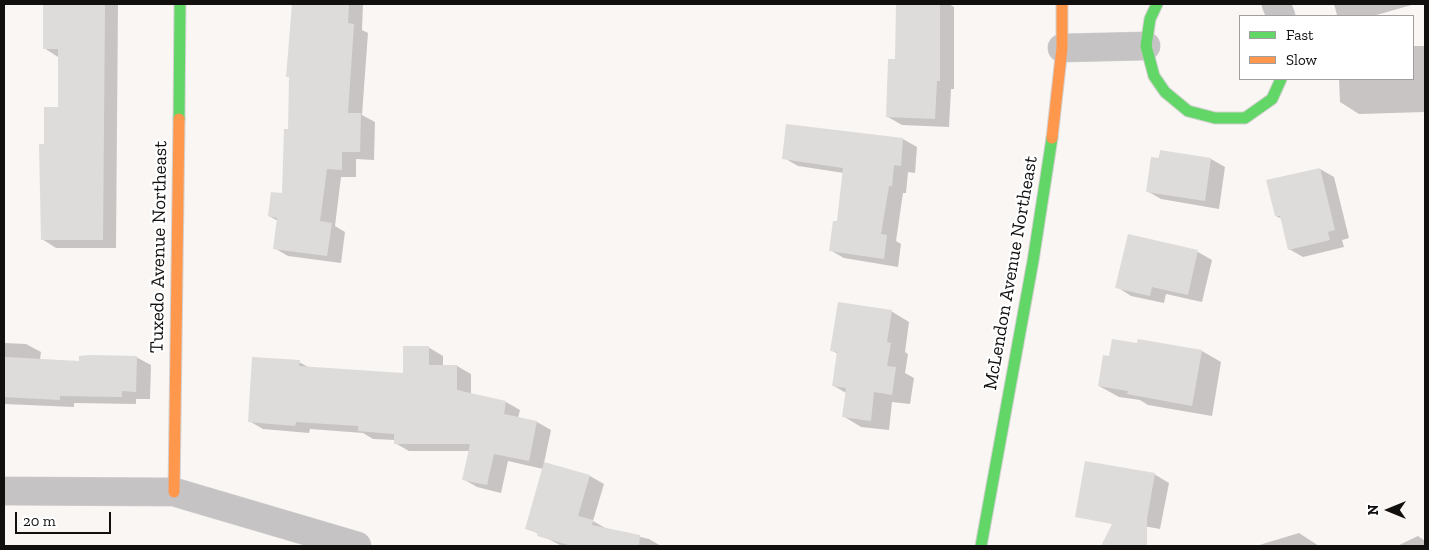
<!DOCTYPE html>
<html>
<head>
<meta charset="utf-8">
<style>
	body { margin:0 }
	#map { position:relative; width:1429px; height:550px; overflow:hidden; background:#f9f6f4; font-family:"Zilla Slab",serif }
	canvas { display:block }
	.frame { position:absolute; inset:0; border:5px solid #12100f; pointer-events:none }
	.legend { position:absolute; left:1239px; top:15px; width:175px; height:65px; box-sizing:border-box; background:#fff; border:1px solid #a09f9f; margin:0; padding:6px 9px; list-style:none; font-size:15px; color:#12100f }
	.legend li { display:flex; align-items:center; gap:10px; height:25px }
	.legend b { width:25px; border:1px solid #a09f9f }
	.north { position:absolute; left:1364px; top:485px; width:50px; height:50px; -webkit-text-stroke:4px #fff; paint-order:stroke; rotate:270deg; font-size:14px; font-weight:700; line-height:20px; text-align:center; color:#12100f }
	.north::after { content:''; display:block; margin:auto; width:18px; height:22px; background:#12100f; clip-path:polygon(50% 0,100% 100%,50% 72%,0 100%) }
	.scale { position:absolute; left:15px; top:512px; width:96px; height:22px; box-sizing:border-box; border:2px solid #12100f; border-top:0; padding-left:6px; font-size:15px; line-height:18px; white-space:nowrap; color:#12100f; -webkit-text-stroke:4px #fff; paint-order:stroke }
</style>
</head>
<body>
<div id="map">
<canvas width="1429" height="550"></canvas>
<div class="frame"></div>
<ul class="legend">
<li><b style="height:6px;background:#63d668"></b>Fast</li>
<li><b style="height:6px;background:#ff974d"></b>Slow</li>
</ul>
<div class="north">N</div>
<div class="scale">20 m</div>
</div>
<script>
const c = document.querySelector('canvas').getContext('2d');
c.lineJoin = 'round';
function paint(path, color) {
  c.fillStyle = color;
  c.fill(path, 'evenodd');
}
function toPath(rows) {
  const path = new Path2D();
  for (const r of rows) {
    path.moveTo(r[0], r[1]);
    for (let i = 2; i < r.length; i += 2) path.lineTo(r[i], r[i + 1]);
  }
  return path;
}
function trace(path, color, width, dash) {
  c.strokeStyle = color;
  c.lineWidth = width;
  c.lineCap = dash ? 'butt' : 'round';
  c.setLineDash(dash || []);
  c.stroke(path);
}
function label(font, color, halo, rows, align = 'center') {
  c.font = font + ' "Zilla Slab",serif';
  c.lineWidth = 4.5;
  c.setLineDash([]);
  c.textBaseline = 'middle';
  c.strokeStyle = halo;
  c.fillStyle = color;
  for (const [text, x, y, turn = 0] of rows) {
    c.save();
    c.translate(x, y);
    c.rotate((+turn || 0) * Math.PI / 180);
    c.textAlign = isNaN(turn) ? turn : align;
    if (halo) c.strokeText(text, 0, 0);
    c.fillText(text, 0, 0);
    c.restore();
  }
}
paint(toPath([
	[43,4,118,4,116,248,56,248,42,239,45,145,60,108,58,57,44,48],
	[293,4,363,4,362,30,368,33,362,115,375,122,374,160,356,159,356,177,341,177,335,226,345,232,341,263,288,256,274,248,278,221,269,216,284,195,289,130,291,78,288,76],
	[897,4,949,4,954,7,954,89,951,89,949,127,902,125,888,117,896,60],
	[1334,4,1415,4,1373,16,1340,16,1337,15],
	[1413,46,1425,46,1425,112,1359,114,1340,102,1339,79,1413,79],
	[788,126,903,139,917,147,915,173,908,172,906,193,903,193,896,241,901,244,898,267,844,258,830,250,838,223,844,173,798,166,784,158],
	[1161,151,1211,159,1225,167,1219,209,1161,199,1147,191],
	[1320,169,1334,177,1349,238,1342,240,1344,247,1303,257,1289,249,1282,219,1276,216],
	[1198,252,1212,260,1202,302,1166,294,1164,303,1131,296,1117,287],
	[891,311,909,322,905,352,908,354,905,373,914,378,910,404,892,402,889,430,861,427,843,416,846,393,834,386,838,354,831,350],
	[1139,340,1202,351,1221,362,1212,416,1148,405,1140,400,1119,397,1099,386,1110,357,1138,344],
	[4,343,26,344,41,352,40,360,80,362,136,357,151,365,150,399,136,399,136,404,74,403,74,407,4,404],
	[428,347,443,356,443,366,457,366,471,374,471,395,506,402,520,410,518,418,537,422,551,430,544,463,590,476,604,484,593,521,607,529,649,539,661,546,562,546,527,528,543,469,508,461,501,493,477,487,463,479,469,451,409,451,395,443,395,440,373,439,363,433,310,429,309,433,263,429,249,421,299,362,310,368,404,374],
	[1154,474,1169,483,1160,529,1092,517],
	[1299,533,1319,546,1256,546],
	[1418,536,1425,541,1425,546,1397,546]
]), '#0003');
paint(toPath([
	[43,4,105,4,103,240,41,240,39,144,44,144,44,107,58,107,58,49,43,49],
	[292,4,349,4,348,23,354,24,348,113,361,113,360,152,342,152,342,170,327,169,320,221,332,223,327,256,273,249,277,218,268,216,271,192,282,193,284,129,288,129,289,77,286,77],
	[896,4,940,4,940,81,937,81,935,119,886,117,888,59,895,59],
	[786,124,903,138,901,166,894,165,892,186,889,186,881,234,887,235,884,259,829,251,833,221,837,221,843,168,782,159],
	[1160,150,1211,158,1205,201,1146,192,1151,157,1159,158],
	[1320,168,1335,230,1328,232,1330,240,1288,250,1280,216,1275,216,1266,180],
	[1128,234,1198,250,1188,295,1152,287,1150,296,1115,288],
	[838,302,892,310,887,342,891,343,887,366,896,367,892,395,874,392,871,421,842,417,846,388,832,386,837,352,830,351],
	[1112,339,1137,343,1138,339,1202,350,1192,406,1127,394,1128,391,1098,386,1103,355,1109,356],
	[403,346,429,346,429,365,457,365,457,390,506,401,504,414,537,421,529,461,494,454,487,485,462,480,470,444,394,444,394,434,358,431,358,426,296,422,295,426,248,422,252,357,300,360,299,366,403,373],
	[90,355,137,356,136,392,122,391,122,397,60,396,60,400,4,397,5,357,79,361,79,356],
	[1085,461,1155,473,1147,519,1147,546,1101,546,1112,524,1075,517],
	[544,462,590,475,578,516,593,520,592,525,640,535,639,546,572,546,537,536,538,533,525,529]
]), '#dedcda');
const street = toPath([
	[1276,4,1281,16],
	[1062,48,1146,46],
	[4,491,174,492,357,546]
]);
const fast = toPath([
	[1157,4,1150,19,1146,46,1154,76,1165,92,1188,111,1215,118,1245,118,1272,99,1281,79],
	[179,119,180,4],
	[981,546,1033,261,1052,138]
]);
const slow = toPath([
	[1052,138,1062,48,1062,4],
	[174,492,179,119]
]);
trace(street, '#d3d1d0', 29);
trace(fast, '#d3d1d0', 13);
trace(slow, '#d3d1d0', 13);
trace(street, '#c5c3c3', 28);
trace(fast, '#63d668', 11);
trace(slow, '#ff974d', 11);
label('19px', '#12100f', '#fff', [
	["Tuxedo Avenue Northeast",159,247,-89],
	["McLendon Avenue Northeast",1011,273,-80]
]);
</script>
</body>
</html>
